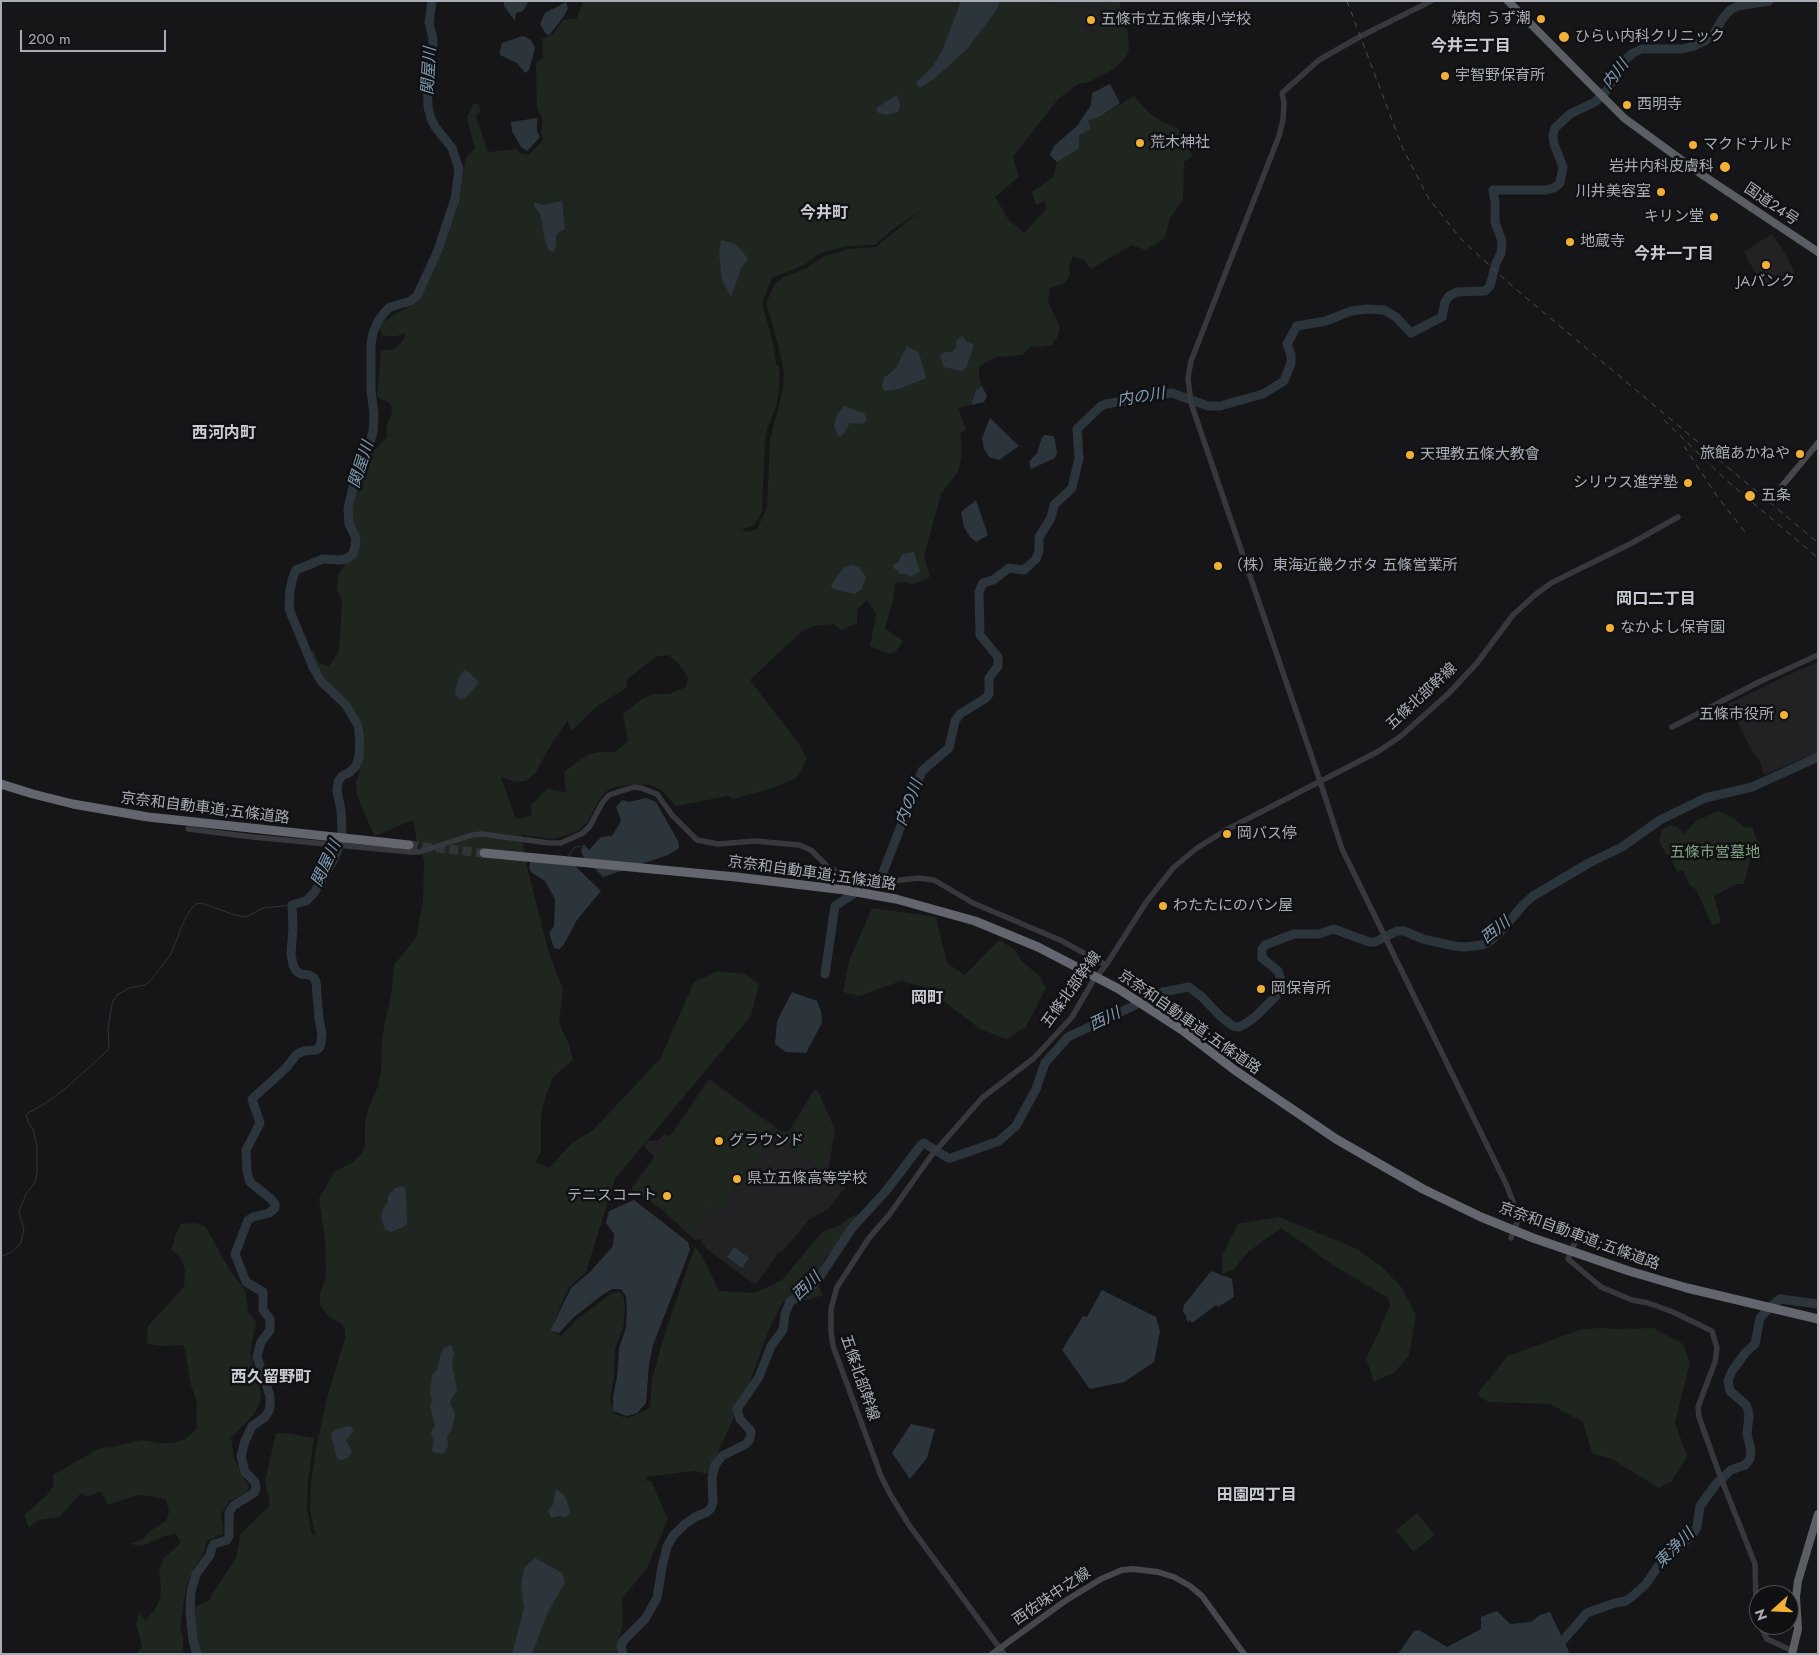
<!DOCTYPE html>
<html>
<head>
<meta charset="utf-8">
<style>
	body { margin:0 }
	#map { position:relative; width:1819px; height:1655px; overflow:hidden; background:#161618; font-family:Jost,sans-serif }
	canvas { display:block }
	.frame { position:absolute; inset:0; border:2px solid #a8adb8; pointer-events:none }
	.north { position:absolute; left:1749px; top:1585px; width:50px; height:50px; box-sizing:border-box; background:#111113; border:1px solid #4d4f55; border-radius:50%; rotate:250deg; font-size:14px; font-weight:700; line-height:20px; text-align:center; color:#a8adb8 }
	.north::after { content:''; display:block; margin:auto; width:18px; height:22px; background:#f2b134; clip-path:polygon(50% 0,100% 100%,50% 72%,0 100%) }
	.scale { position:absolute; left:20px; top:30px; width:146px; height:22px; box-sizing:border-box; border:2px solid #a8adb8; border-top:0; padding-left:6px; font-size:15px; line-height:18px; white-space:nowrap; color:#a8adb8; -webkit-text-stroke:4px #111113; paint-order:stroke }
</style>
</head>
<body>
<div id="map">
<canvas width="1819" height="1655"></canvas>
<div class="frame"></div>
<div class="north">N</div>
<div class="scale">200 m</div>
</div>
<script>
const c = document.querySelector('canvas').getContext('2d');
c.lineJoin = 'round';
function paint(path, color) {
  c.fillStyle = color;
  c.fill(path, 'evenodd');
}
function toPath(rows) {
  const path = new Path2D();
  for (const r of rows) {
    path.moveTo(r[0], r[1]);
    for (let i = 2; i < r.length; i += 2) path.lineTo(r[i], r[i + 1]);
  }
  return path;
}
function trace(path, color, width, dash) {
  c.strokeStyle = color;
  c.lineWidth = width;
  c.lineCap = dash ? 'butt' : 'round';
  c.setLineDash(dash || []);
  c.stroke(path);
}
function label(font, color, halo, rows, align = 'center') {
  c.font = font + ' Jost,"Noto Sans JP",sans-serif';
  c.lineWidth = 5;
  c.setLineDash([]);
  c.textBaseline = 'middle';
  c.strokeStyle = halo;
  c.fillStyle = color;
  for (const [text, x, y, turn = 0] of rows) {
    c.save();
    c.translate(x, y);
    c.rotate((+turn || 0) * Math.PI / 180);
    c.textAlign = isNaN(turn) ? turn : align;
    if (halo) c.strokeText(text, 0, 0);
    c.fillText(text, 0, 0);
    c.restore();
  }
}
paint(toPath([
	[1040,1,1107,1,1102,33,1086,30,1070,10],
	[1772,234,1786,254,1795,274,1763,288,1744,252],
	[1818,662,1818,752,1764,775,1759,760,1752,751,1728,704,1788,675],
	[709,1079,782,1132,790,1130,814,1089,818,1091,835,1129,828,1173,845,1185,845,1188,828,1209,809,1220,781,1253,779,1252,757,1283,754,1284,708,1250,702,1243,701,1239,695,1240,662,1210,631,1189,654,1157,644,1146,648,1141,659,1140,663,1135,670,1136]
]), '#222225');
paint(toPath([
	[583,1,1040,1,1070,10,1086,30,1102,33,1107,1,1119,1,1128,33,1129,49,1127,55,1116,67,1108,72,1089,82,1078,84,1058,99,1013,157,1019,177,995,197,1009,220,1024,233,1047,208,1045,201,1036,205,1032,192,1053,177,1057,162,1079,149,1079,135,1088,121,1101,116,1134,96,1151,115,1167,124,1177,128,1193,156,1184,162,1183,199,1170,218,1165,238,1145,250,1132,245,1091,269,1084,260,1073,257,1069,265,1070,275,1065,283,1050,288,1048,302,1060,327,1058,336,1052,345,1040,347,1032,346,1022,355,997,357,979,366,979,377,982,386,976,390,971,405,958,408,966,429,960,434,962,445,961,460,958,472,941,494,924,556,930,577,914,584,904,582,895,583,893,600,885,628,903,641,896,651,889,654,870,646,876,614,867,600,857,610,857,623,842,630,833,624,815,626,802,631,750,680,799,744,807,759,797,778,772,788,733,799,728,796,677,806,673,803,663,791,650,785,636,784,615,787,608,790,601,797,588,821,578,831,554,839,522,835,527,867,549,953,563,989,559,1023,569,1044,573,1060,553,1077,545,1098,541,1118,541,1153,535,1162,549,1168,572,1143,593,1130,660,1059,694,982,719,971,745,974,759,984,751,1016,615,1179,586,1272,569,1287,550,1331,561,1336,576,1320,612,1293,620,1292,624,1298,625,1310,623,1328,615,1348,614,1377,610,1397,614,1414,628,1418,650,1408,652,1379,665,1333,695,1246,702,1256,719,1291,755,1293,782,1280,823,1231,841,1225,850,1217,858,1214,861,1219,852,1232,825,1258,816,1279,823,1295,807,1300,783,1302,770,1327,747,1389,708,1474,695,1471,646,1477,646,1481,651,1481,668,1519,647,1568,622,1599,623,1622,616,1654,190,1654,191,1651,186,1625,193,1608,210,1600,212,1594,235,1560,238,1550,240,1534,270,1506,265,1481,276,1433,286,1433,314,1438,308,1483,307,1509,312,1534,315,1535,310,1510,311,1483,316,1448,327,1398,345,1338,345,1330,342,1324,328,1316,320,1305,320,1294,326,1277,325,1239,319,1199,334,1172,353,1162,362,1153,365,1146,365,1123,369,1107,378,1086,381,1072,382,1037,392,990,394,965,416,938,423,901,424,860,417,842,413,820,374,836,357,795,356,782,360,772,365,740,363,725,350,703,325,679,311,656,313,649,319,663,329,666,339,651,342,601,337,590,338,574,358,549,358,539,351,515,354,497,358,481,367,459,387,437,386,428,392,413,391,405,386,401,379,398,377,395,381,350,391,350,398,346,404,339,406,333,397,336,383,336,380,331,380,324,399,312,413,305,429,280,442,252,459,201,466,157,475,149,467,117,473,104,479,104,480,111,476,116,488,152,517,149,519,153,529,155,543,140,541,132,543,120,537,108,536,63,543,58,542,39,553,34,563,20,577,18],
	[922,210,894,232,876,247,848,249,823,257,807,268,784,277,775,284,766,303,778,344,784,373,783,390,770,439,767,508,757,529,746,532,742,529,754,525,762,512,765,440,768,427,776,407,779,389,779,367,776,364,774,347,762,303,772,278,804,265,820,253,847,246,875,245,892,230],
	[668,655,679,664,688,677,686,687,669,694,654,694,642,699,623,714,628,741,615,752,600,752,590,754,577,762,564,772,566,792,547,789,531,805,532,815,520,819,515,817,501,777,516,782,526,781,536,772,552,743,568,720,571,731,596,707,626,688,627,680,655,657],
	[1718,811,1735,819,1744,827,1753,828,1754,834,1761,846,1750,859,1744,884,1737,884,1714,896,1721,922,1713,926,1696,890,1689,885,1683,870,1677,872,1671,858,1665,852,1659,841,1662,830,1670,825,1677,827,1685,834,1696,821],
	[872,908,936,917,947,963,965,975,999,940,1015,950,1022,962,1039,975,1046,988,1026,1027,1006,1039,980,1029,925,987,901,981,859,996,843,992,849,961],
	[710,1081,777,1131,717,1215,701,1203,710,1211,693,1233,633,1188],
	[816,1095,821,1098,834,1129,824,1170,784,1141],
	[1279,1217,1355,1248,1381,1266,1402,1288,1416,1315,1409,1355,1395,1372,1374,1382,1366,1358,1377,1336,1390,1305,1388,1298,1322,1258,1314,1251,1281,1228,1248,1252,1233,1270,1222,1274,1222,1255,1238,1224],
	[196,1223,206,1227,229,1269,245,1290,248,1311,256,1322,250,1353,261,1393,260,1403,254,1414,231,1438,234,1457,244,1479,249,1486,247,1492,229,1502,221,1514,223,1525,223,1534,207,1541,204,1553,193,1570,186,1587,180,1630,183,1637,183,1654,136,1654,142,1647,136,1624,139,1613,145,1621,155,1609,160,1599,161,1586,159,1571,163,1559,181,1542,176,1534,164,1536,142,1546,131,1544,143,1539,150,1531,166,1521,169,1512,166,1500,155,1497,137,1495,108,1505,101,1491,87,1497,81,1493,59,1517,38,1520,29,1528,24,1515,46,1496,54,1485,53,1475,98,1449,117,1446,141,1440,159,1443,174,1443,186,1439,196,1429,197,1403,191,1385,184,1345,162,1346,147,1344,148,1326,184,1287,185,1269,180,1257,171,1250,176,1234,181,1224],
	[1598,1328,1621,1329,1653,1328,1683,1344,1690,1363,1675,1423,1687,1456,1672,1481,1659,1488,1612,1459,1592,1453,1583,1422,1550,1404,1488,1402,1477,1394,1508,1356,1579,1330],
	[1417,1513,1435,1535,1413,1552,1396,1530]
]), '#1e261f');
paint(toPath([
	[504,1,529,1,523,11,516,13,515,21,504,6],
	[961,1,1000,1,995,12,967,49,934,79,920,88,916,83,933,66,942,51],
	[566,2,568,8,564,16,551,33,549,35,546,34,540,24,545,13],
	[523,36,531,40,535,48,529,70,525,73,517,63,500,55,500,52,502,43],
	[1110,84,1120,103,1101,116,1088,121,1091,129,1079,135,1079,149,1057,162,1050,155,1054,146,1077,126,1091,105,1092,93],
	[897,95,900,106,898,112,886,115,878,113,876,108],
	[537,118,537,131,540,137,527,151,521,147,512,131,511,122],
	[562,201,565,229,556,234,556,247,553,252,549,251,545,241,540,213,535,208,534,202,543,205],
	[721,240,732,243,739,247,748,259,741,269,731,297,722,280,719,253],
	[962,336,966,341,974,345,966,368,962,371,944,367,940,355,945,352,952,352,957,346,955,342],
	[907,346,919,353,926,378,899,389,884,391,882,385,884,378,896,368],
	[982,386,987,396,984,402,971,405,976,390],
	[844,406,864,413,867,420,863,424,850,423,843,435,839,437,834,426,837,415],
	[990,418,1019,446,999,460,989,457,984,449,982,438],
	[1045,435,1054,436,1057,453,1055,458,1031,469,1029,462,1037,453,1042,437],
	[976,500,988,535,976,542,970,537,964,527,961,512],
	[914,552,920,572,909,577,907,574,900,574,898,570,894,569,893,564,898,563,902,554],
	[852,565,859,567,866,577,861,590,854,594,833,589,831,585,844,567],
	[465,669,479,682,466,698,460,699,457,697,455,692,456,686,459,678],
	[646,798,656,802,678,841,679,848,668,855,603,877,582,855,581,850,584,844,589,850,601,837,612,836,621,821,616,807,622,800,629,802],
	[532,854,565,856,601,891,577,920,563,946,559,949,554,948,549,933,554,926,555,899,545,881,531,872,529,868],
	[792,992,817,1001,821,1011,822,1023,806,1053,786,1052,775,1044,777,1021],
	[402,1186,405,1188,406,1195,407,1223,403,1227,391,1232,385,1229,381,1218,382,1211,388,1201,387,1198,390,1193,395,1188],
	[634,1200,688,1242,690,1250,653,1345,649,1364,646,1403,637,1413,627,1416,613,1411,613,1397,617,1377,619,1348,626,1328,627,1309,626,1297,621,1289,612,1289,602,1295,574,1317,559,1333,550,1331,571,1288,590,1272,613,1246,614,1234,606,1223,609,1211],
	[734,1247,749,1258,742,1268,727,1257],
	[1211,1271,1232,1279,1234,1297,1218,1307,1216,1305,1192,1323,1190,1320,1188,1322,1186,1319,1187,1317,1183,1312,1184,1305],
	[1102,1290,1156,1317,1160,1331,1154,1362,1124,1382,1090,1389,1062,1350,1083,1316,1087,1317],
	[451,1345,454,1353,452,1363,457,1391,452,1397,450,1403,455,1414,452,1429,447,1436,448,1446,443,1454,433,1452,432,1449,434,1442,431,1433,435,1425,430,1406,432,1401,430,1392,432,1375,437,1370,441,1354,444,1348],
	[911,1424,935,1429,927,1458,910,1479,892,1453],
	[348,1426,353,1428,354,1431,346,1440,352,1451,349,1457,340,1461,336,1456,331,1434,334,1430],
	[556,1489,564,1495,568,1504,570,1514,565,1517,560,1516,551,1518,548,1510,553,1505],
	[535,1558,562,1573,565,1582,547,1614,532,1654,512,1654,524,1608,521,1585,524,1568],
	[1497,1611,1510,1624,1531,1622,1540,1615,1550,1612,1570,1654,1398,1654,1414,1631,1419,1630,1447,1647,1481,1629,1481,1617]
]), '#2c353c');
trace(toPath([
	[568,857,575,847,581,846],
	[1,1257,10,1253,20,1244,22,1238,24,1229,19,1212,26,1194,35,1182,37,1172,37,1146,33,1129,28,1122,26,1114,46,1103,66,1088,106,1052,109,1048,108,1029,110,1015,113,1001,117,995,129,988,145,985,152,979,171,954,184,921,191,909,196,904,201,903,235,915,246,917,263,908,292,905]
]), '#2c353c', 1);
trace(toPath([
	[825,974,835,906,882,875,922,771,949,748,955,721,960,714,986,698,989,694,989,678,998,666,998,657,980,635,979,592,983,583,993,580,1009,568,1024,570,1036,559,1039,551,1039,537,1051,518,1054,505,1072,488,1079,458,1077,429,1101,406,1106,404,1162,394,1172,393,1208,406,1220,406,1263,394,1284,381,1291,363,1291,355,1287,344,1297,326,1326,321,1351,311,1367,309,1384,310,1396,317,1411,333,1442,317,1445,302,1449,296,1457,292,1485,291,1490,286,1496,263,1501,253,1502,241,1495,222,1495,202,1493,190,1546,190,1554,188,1560,183,1563,167,1554,144,1553,135,1555,128,1570,114,1595,102,1607,90,1626,59,1633,53,1642,49,1682,49,1694,46,1705,41,1713,35,1723,18,1730,10,1738,6,1769,1],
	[197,1654,193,1640,190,1611,191,1592,196,1574,210,1555,212,1547,214,1544,227,1540,229,1536,229,1513,233,1506,254,1493,256,1488,255,1482,245,1472,241,1456,245,1441,252,1426,265,1417,269,1411,270,1405,270,1396,257,1357,261,1342,270,1330,270,1319,263,1310,263,1292,246,1282,235,1254,248,1220,253,1217,269,1213,275,1208,275,1204,271,1199,250,1182,247,1172,246,1150,260,1123,252,1099,286,1068,297,1054,304,1051,316,1050,319,1048,321,1043,322,1033,319,1019,316,982,314,978,309,975,301,974,296,971,293,965,291,954,293,929,292,905,306,901,314,893,334,859,341,842,342,832,341,810,337,791,338,782,342,776,350,772,356,766,359,757,360,740,358,725,346,705,321,681,313,667,289,609,290,590,293,577,296,570,323,559,339,560,346,559,353,554,355,547,356,538,349,524,348,509,355,478,368,450,373,431,374,414,371,390,371,344,373,333,378,321,384,313,390,307,411,301,417,296,438,250,455,199,459,169,452,148,436,128,431,119,428,107,427,72,433,48,433,39,429,23,432,1],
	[623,1654,621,1647,623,1641,645,1619,657,1598,662,1567,667,1547,673,1536,685,1524,695,1517,707,1512,711,1508,713,1502,712,1478,715,1465,722,1456,746,1444,750,1439,751,1431,740,1419,737,1409,759,1377,771,1346,783,1330,785,1314,790,1302,806,1292,817,1281,852,1228,886,1191,921,1145,924,1143,948,1158,951,1158,999,1141,1016,1126,1036,1089,1045,1063,1068,1037,1163,992,1189,987,1202,997,1221,1017,1233,1026,1239,1027,1245,1024,1255,1017,1276,996,1282,984,1278,971,1262,958,1262,949,1265,945,1294,934,1319,934,1334,929,1369,942,1375,942,1397,931,1404,931,1423,939,1454,946,1464,947,1482,945,1489,942,1500,932,1524,904,1533,896,1589,863,1622,847,1660,820,1705,798,1752,787,1818,757],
	[1551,1654,1587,1613,1615,1603,1626,1601,1634,1595,1646,1584,1667,1553,1684,1543,1693,1534,1697,1527,1700,1506,1716,1484,1731,1470,1745,1465,1750,1459,1751,1450,1747,1434,1749,1415,1748,1410,1746,1405,1730,1391,1728,1381,1732,1371,1746,1352,1755,1344,1760,1318,1769,1308,1780,1299,1818,1304]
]), '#2c353c', 9);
trace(toPath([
	[409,845,484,853]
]), '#333438', 9, [9, 4.5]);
trace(toPath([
	[1431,1,1361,36,1319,60,1282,93,1284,102,1283,120,1279,136,1191,361,1188,378,1191,403,1320,781,1342,849,1507,1186,1519,1218,1511,1238],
	[1672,727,1759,682,1818,655],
	[188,829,253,837,410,852,419,852,472,835,482,834,549,843,561,843,583,833,590,826,602,803,609,795,634,787,641,788,657,794,672,815,697,840,718,844,755,841,799,845,811,850,828,867,847,877,882,882,919,878,934,880,973,903,1060,940,1106,965],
	[1576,1240,1568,1259,1601,1287,1632,1300,1648,1303,1673,1312,1712,1331,1717,1348,1715,1362,1698,1407,1699,1417,1719,1473,1755,1564,1756,1606,1759,1620],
	[1760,1625,1767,1639,1793,1651],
	[1004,1654,909,1525,890,1494,881,1476,833,1346,831,1331,831,1309,837,1287,869,1238,889,1215,931,1156,982,1098,1034,1058,1072,1017,1093,981,1106,965,1147,901,1174,867,1197,848,1226,830,1379,751,1401,736,1448,694,1477,663,1513,615,1535,595,1551,583,1630,544,1678,517]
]), '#37383d', 5.5);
trace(toPath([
	[1782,486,1818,443],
	[992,1654,1065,1601,1101,1579,1122,1570,1133,1569,1158,1572,1174,1577,1190,1586,1202,1596,1244,1654]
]), '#45474d', 6);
trace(toPath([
	[1508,1,1624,118,1698,172,1818,252],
	[1792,1654,1798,1629,1796,1597,1798,1581,1818,1514]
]), '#5b5e65', 8);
trace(toPath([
	[1,784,33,794,73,804,148,817,409,845],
	[484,853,736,877,845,890,896,899,975,921,1038,947,1117,988,1182,1030,1236,1071,1336,1139,1423,1189,1481,1217,1533,1238,1629,1271,1687,1288,1818,1319]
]), '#63666e', 9);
trace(toPath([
	[1347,1,1403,149,1429,199,1461,239,1511,285,1818,543],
	[1664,420,1726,480,1818,558],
	[1684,446,1717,496,1745,532]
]), '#4a4c52', 1, [6, 5]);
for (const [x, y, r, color] of [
	[1541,19,5,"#f2b134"],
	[1091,20,5,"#f2b134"],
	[1564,37,6,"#f2b134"],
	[1445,76,5,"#f2b134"],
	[1627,105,5,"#f2b134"],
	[1140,143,5,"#f2b134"],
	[1693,145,5,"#f2b134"],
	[1725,167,6,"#f2b134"],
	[1661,192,5,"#f2b134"],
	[1714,217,5,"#f2b134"],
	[1570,242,5,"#f2b134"],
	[1766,265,5,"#f2b134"],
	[1800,454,5,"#f2b134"],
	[1410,455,5,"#f2b134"],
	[1688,483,5,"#f2b134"],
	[1750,496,6,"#f2b134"],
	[1218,566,5,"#f2b134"],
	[1610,628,5,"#f2b134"],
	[1784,715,5,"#f2b134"],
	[1227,834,5,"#f2b134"],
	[1163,906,5,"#f2b134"],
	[1261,989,5,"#f2b134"],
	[719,1141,5,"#f2b134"],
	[737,1179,5,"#f2b134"],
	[667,1196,5,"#f2b134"]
]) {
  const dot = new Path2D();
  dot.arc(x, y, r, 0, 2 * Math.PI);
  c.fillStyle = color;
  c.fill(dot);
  trace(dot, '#111113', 2);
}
label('15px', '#a8adb8', '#111113', [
	["焼肉 うず潮",1531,19,"right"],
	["五條市立五條東小学校",1101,20],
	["ひらい内科クリニック",1575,37],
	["宇智野保育所",1455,76],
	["西明寺",1637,105],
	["荒木神社",1150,143],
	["マクドナルド",1703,145],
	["岩井内科皮膚科",1714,167,"right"],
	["川井美容室",1651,192,"right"],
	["キリン堂",1704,217,"right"],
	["地蔵寺",1580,242],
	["JAバンク",1766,282,"center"],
	["旅館あかねや",1790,454,"right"],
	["天理教五條大教會",1420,455],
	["シリウス進学塾",1678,483,"right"],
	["五条",1761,496],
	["（株）東海近畿クボタ 五條営業所",1228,566],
	["なかよし保育園",1620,628],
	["五條市役所",1774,715,"right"],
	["岡バス停",1237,834],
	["わたたにのパン屋",1173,906],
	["岡保育所",1271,989],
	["グラウンド",729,1141],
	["県立五條高等学校",747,1179],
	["テニスコート",657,1196,"right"]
], 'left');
label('15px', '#a8adb8', '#111113', [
	["国道24号",1771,205,34],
	["五條北部幹線",1422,697,-43],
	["京奈和自動車道;五條道路",205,809,7],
	["京奈和自動車道;五條道路",812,874,8],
	["五條北部幹線",1072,990,-54],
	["京奈和自動車道;五條道路",1189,1023,35],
	["京奈和自動車道;五條道路",1579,1237,20],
	["五條北部幹線",859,1378,71],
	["西佐味中之線",1052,1597,-34]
]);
label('15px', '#7fa381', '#111113', [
	["五條市営墓地",1715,853]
]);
label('bold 16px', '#c9ccd4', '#111113', [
	["今井三丁目",1471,47],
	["今井町",824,214],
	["今井一丁目",1674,255],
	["西河内町",224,434],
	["岡口二丁目",1656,600],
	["岡町",927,999],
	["西久留野町",271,1378],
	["田園四丁目",1257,1496]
]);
label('italic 16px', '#7f9bb3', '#111113', [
	["関屋川",430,71,-87],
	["内川",1616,75,-52],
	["内の川",1141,398,-9],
	["関屋川",362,465,-72],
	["内の川",910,803,-69],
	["関屋川",327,864,-65],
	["西川",1496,931,-39],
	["西川",1105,1020,-26],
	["西川",807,1287,-44],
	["東浄川",1675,1549,-45]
]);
</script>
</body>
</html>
